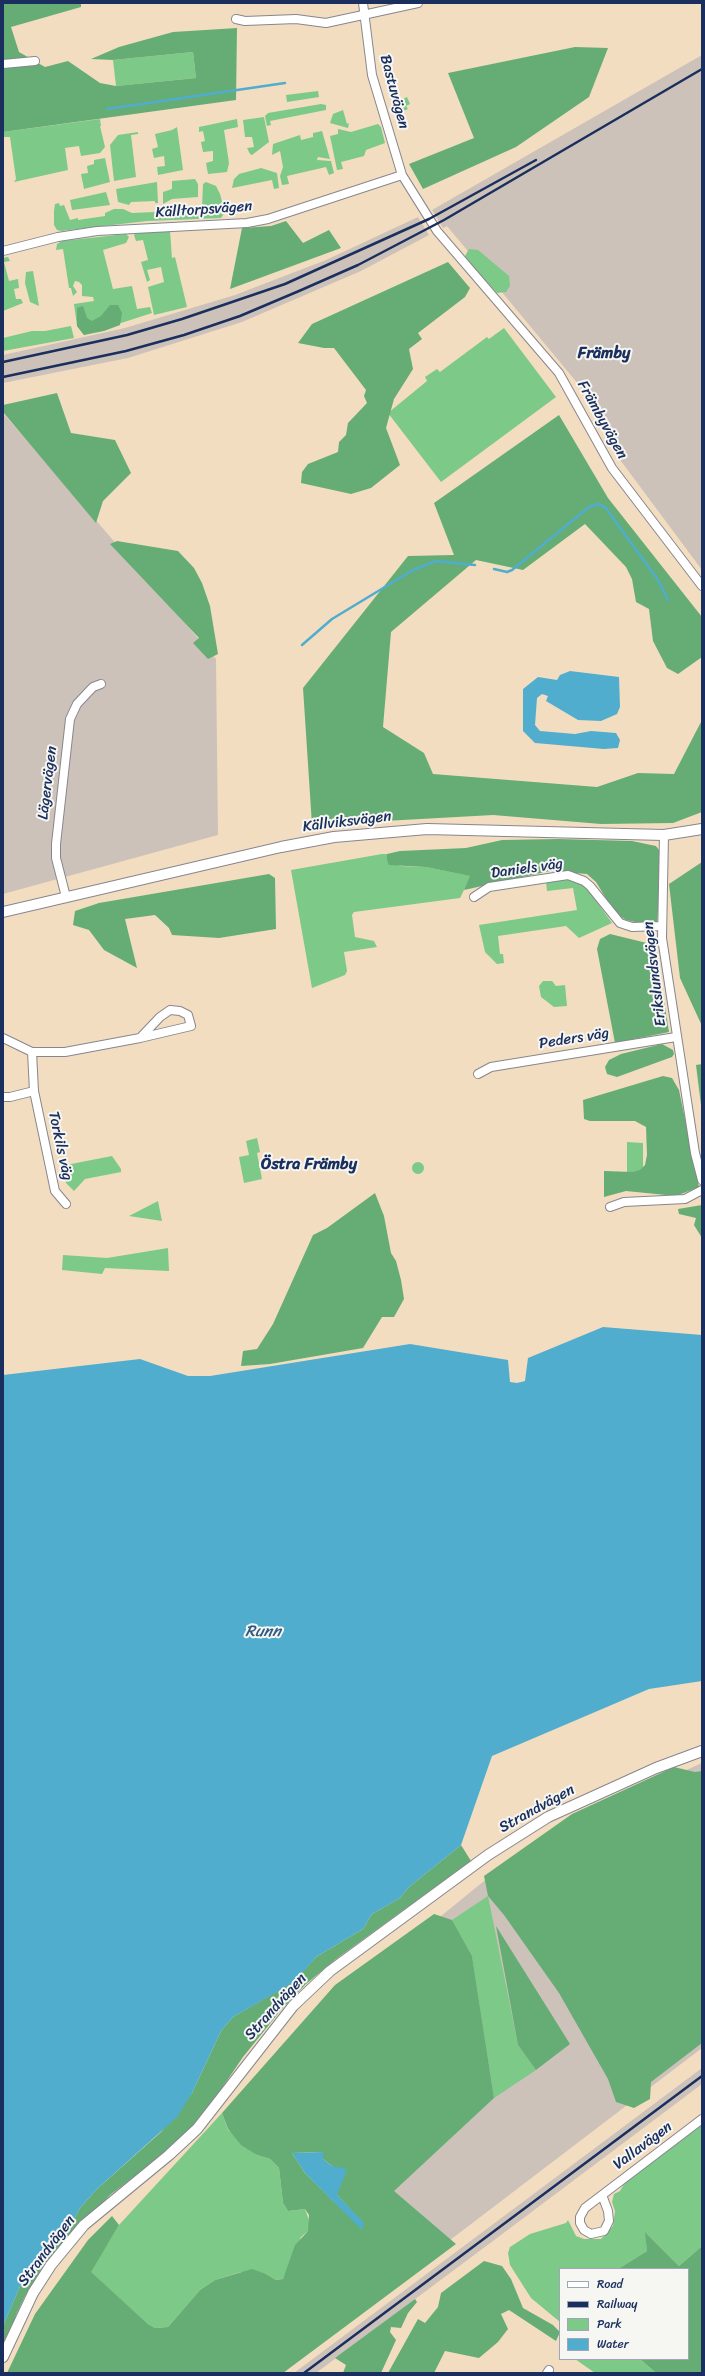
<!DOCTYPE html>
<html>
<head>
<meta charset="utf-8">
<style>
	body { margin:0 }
	#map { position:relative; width:705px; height:2376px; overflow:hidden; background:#f3ddc0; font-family:Sriracha,sans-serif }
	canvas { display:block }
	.frame { position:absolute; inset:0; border:4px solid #1b2f5e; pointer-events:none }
	.legend { position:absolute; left:559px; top:2268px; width:130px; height:92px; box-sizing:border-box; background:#f6f6f2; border:1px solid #9ea6b7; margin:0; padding:5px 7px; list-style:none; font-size:12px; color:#1b2f5e }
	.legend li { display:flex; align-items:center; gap:8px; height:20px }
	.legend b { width:20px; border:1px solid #9ea6b7 }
</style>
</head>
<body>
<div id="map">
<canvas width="705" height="2376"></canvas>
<div class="frame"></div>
<ul class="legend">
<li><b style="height:5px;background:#fff"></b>Road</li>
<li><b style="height:5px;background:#1b2f5e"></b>Railway</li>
<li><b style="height:11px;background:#7cc988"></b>Park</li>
<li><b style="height:11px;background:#50adce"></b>Water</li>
</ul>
</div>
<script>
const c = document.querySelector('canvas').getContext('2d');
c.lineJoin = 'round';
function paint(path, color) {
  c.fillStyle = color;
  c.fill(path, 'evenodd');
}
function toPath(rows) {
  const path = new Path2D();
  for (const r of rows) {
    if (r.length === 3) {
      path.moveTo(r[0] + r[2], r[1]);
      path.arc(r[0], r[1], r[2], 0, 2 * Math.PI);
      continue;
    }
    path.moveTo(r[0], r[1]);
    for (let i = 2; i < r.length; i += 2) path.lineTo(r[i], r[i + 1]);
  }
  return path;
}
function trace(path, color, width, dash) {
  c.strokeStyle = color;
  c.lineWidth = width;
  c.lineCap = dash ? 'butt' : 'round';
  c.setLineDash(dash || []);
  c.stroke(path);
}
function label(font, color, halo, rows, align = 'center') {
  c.font = font + ' Sriracha,sans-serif';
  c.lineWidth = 4;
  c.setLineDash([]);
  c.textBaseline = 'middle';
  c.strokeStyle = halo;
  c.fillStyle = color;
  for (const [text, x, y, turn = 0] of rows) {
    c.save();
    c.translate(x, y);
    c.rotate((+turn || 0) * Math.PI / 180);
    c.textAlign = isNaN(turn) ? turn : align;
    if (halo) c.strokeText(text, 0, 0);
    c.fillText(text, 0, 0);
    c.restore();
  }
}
paint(toPath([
	[702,55,702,570,615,453,608,420,447,226,443,228,432,210],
	[418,217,429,235,361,271,242,322,128,358,3,383,3,355,125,328,235,295,326,260],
	[3,413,216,659,218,835,3,894],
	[702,1763,702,2048,437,2250,278,2049,484,1881,576,1819],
	[702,2068,702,2084,501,2235,316,2373,294,2373]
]), '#ccc2b9');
paint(toPath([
	[193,52,196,78,116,86,113,60],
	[318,91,319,97,287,102,286,95],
	[407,97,410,104,406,106,408,109,399,113,394,103],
	[321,104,326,105,326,110,270,121,271,125,267,126,265,116,268,113],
	[343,110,347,124,349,123,348,128,330,123,333,114],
	[264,117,269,142,252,155,250,154,247,148,254,147,252,137,245,137,243,120],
	[100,119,101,126,100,126,105,147,100,153,81,156,79,146,65,148,68,170,14,182,16,179,10,137,3,137,3,132],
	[237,119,238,127,224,130,229,163,227,172,208,174,206,163,213,161,213,151,203,152,201,142,205,141,203,131,199,132,199,127],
	[378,124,381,127,385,143,366,150,364,156,341,162,343,169,337,170,330,136,338,134,338,129,351,132],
	[177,127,183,170,158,175,157,167,165,166,164,156,154,158,152,149,158,147,155,134,172,130],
	[322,131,330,159,318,157,317,160,331,161,334,173,329,175,326,167,287,176,289,184,282,185,280,176,283,167,280,151,272,155,273,144,300,135,301,140,313,137,313,133],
	[138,132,138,134,131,135,136,177,114,181,110,145,118,135],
	[105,158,110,182,84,189,81,174,88,173,87,166,94,164,94,160],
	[261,168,277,173,279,188,274,189,272,180,232,188,234,179,239,174],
	[195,179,198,184,198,197,172,199,163,204,163,192,172,189,172,181],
	[157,182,158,203,155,203,155,201,131,202,129,205,118,202,116,189],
	[206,182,216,186,220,194,225,212,221,218,147,221,61,231,57,230,54,225,54,211,55,204,59,203,60,206,64,205,70,220,78,218,78,220,105,216,105,213,114,209,123,209,132,213,155,212,156,209,202,208,203,184],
	[106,192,110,205,72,210,70,200],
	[170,231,172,258,175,257,187,307,154,315,148,287,164,282,161,267,147,270,150,280,147,282,141,262,148,260,143,240,136,241,134,235,136,233],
	[126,234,129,237,126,243,103,250,113,289,132,286,137,309,150,307,152,313,84,335,77,326,74,304,94,301,93,297,82,296,82,285,79,282,75,281,73,286,77,292,73,296,71,288,69,288,63,249,56,250,57,244,62,241],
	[469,249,478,250,509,276,510,286,506,292,497,293,467,260,465,256],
	[8,257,10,261,4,262,9,281,18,279,19,288,14,289,16,299,21,299,23,303,3,311,3,258],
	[33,271,39,306,30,302,25,283,26,272],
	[71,326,74,338,3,351,3,338,32,331,45,331],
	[504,328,556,397,441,482,388,413,427,381,425,377,437,369,440,372,487,337,489,339],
	[382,854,387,854,387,860,400,866,426,867,471,876,460,898,354,912,352,915,355,937,374,941,377,947,344,952,347,971,345,975,312,988,291,870],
	[567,879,580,882,586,887,612,923,579,938,566,926,498,936,500,954,503,954,504,963,497,964,485,952,479,925,577,910,573,888,547,891,546,882],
	[543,981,552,981,556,986,565,985,567,1006,554,1007,541,997,539,986],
	[257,1138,260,1152,257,1153,262,1179,244,1183,239,1157,249,1155,246,1141],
	[627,1142,643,1143,643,1176,627,1176],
	[112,1156,121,1169,121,1172,85,1179,74,1191,66,1183,63,1168,66,1165],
	[418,1168,6],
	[158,1201,162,1221,129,1216],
	[168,1248,169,1271,105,1268,102,1274,62,1270,63,1255,107,1258],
	[488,1896,518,2045,536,2070,494,2098,472,1956,452,1920],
	[222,2113,228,2130,257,2155,270,2159,279,2168,283,2203,288,2211,305,2209,310,2223,308,2231,301,2237,283,2279,276,2280,266,2274,241,2272,215,2280,200,2290,168,2327,155,2328,148,2324,90,2272,119,2225],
	[702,2123,702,2246,679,2266,646,2233,647,2251,618,2269,560,2269,560,2322,531,2298,510,2265,508,2253,510,2247,530,2234,566,2223,568,2220,576,2236,584,2239,601,2239,613,2226,615,2211,612,2202,614,2194,620,2191,627,2179],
	[575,2359,640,2359,656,2373,595,2373]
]), '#7cc988');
paint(toPath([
	[3,3,81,3,81,7,11,27,19,52,45,67,68,61,100,83,116,86,196,78,193,52,113,60,91,59,119,47,173,32,237,28,236,100,3,132],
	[575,47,608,48,589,97,516,147,423,189,409,164,474,138,448,73],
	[286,221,303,243,329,230,341,248,230,289,242,228,271,226],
	[448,262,470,288,465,297,418,333,422,339,409,349,413,369,394,399,386,428,400,465,371,488,351,494,301,483,302,472,308,464,338,452,339,442,346,435,348,423,367,403,364,396,366,390,334,348,324,348,298,343,312,324],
	[110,305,118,305,122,313,120,325,104,331,84,335,77,326,77,308,83,306,87,318,92,321,101,316],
	[57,393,71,433,115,440,131,473,103,501,96,523,3,412,3,405],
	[559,415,608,498,702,617,702,657,678,674,667,668,653,641,649,609,636,602,632,579,626,567,585,524,523,570,476,560,391,632,383,727,424,753,433,774,597,787,638,773,674,774,702,720,702,812,673,823,601,824,493,815,312,825,303,688,408,556,454,555,434,503],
	[117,541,178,551,194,568,202,583,210,606,218,654,208,659,193,643,199,638,110,544],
	[559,839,632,841,656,846,662,854,657,924,635,922,626,920,615,913,596,882,587,874,550,871,464,890,470,876,426,867,389,865,387,860,387,854,400,851,466,848,502,840],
	[702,862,702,1026,680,978,669,884],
	[269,874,275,878,276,929,219,938,172,935,169,928,155,915,125,919,137,968,104,950,89,930,73,925,75,911,99,903],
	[610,934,655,945,669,1032,615,1043,597,949,600,939],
	[662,1044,673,1050,674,1054,672,1057,617,1077,607,1074,605,1067,609,1060,621,1054],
	[702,1064,702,1113,696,1065],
	[663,1076,672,1078,679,1090,699,1187,676,1196,626,1191,604,1197,604,1171,633,1172,640,1170,645,1165,647,1155,646,1127,635,1121,590,1121,584,1119,583,1100],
	[375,1193,384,1216,391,1253,396,1261,401,1280,404,1299,394,1317,382,1317,363,1348,270,1364,241,1366,243,1351,257,1349,273,1324,313,1235,327,1228],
	[702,1205,702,1238,694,1225,696,1218,679,1214,678,1209],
	[674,1767,695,1772,702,1771,702,2043,651,2082,650,2099,634,2108,616,2102,608,2079,559,1993,504,1915,488,1896,484,1876,572,1814],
	[461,1845,471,1861,336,1959,306,1984,281,2010,243,2057,205,2113,178,2143,110,2195,55,2253,25,2296,16,2315,13,2328,3,2354,3,2326,21,2284,72,2223,80,2208,97,2189,161,2132,192,2093,221,2031,233,2017,293,1982,316,1957,363,1929,372,1914,400,1898,409,1887],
	[434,1914,452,1920,472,1956,494,2098,394,2191,456,2244,283,2373,7,2373,35,2314,88,2240,112,2216,119,2225,91,2272,148,2324,155,2328,168,2327,200,2290,215,2280,252,2269,266,2274,276,2280,283,2279,295,2245,308,2231,309,2215,305,2209,288,2211,283,2203,279,2168,270,2159,257,2155,241,2145,228,2129,222,2113,335,1985],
	[323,2152,323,2159,332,2166,337,2195,363,2223,362,2229,305,2173,292,2153],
	[496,1926,570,2044,536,2070,518,2045],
	[645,2232,679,2266,702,2246,702,2373,656,2373,640,2359,688,2359,688,2269,618,2269,647,2251],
	[484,2261,502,2266,511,2279,523,2308,553,2325,560,2332,556,2341,509,2310,501,2314,508,2329,498,2342,479,2358,445,2351,434,2373,388,2373,418,2319,425,2323,438,2307,441,2293],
	[415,2299,417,2302,408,2313,401,2328,391,2327,390,2332,396,2340,381,2373,343,2373,346,2365,335,2358]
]), '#65ad74');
paint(toPath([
	[570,671,619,677,620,707,617,714,601,721,578,720,546,701,548,696,542,694,537,698,535,725,540,731,575,734,591,731,616,733,620,740,618,748,604,749,535,743,523,731,523,689,538,677,557,680,560,675],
	[603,1327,702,1335,702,1681,649,1689,492,1756,461,1845,409,1887,400,1898,372,1914,363,1929,316,1957,294,1982,233,2017,221,2031,192,2093,177,2117,97,2189,80,2208,72,2223,21,2284,3,2326,3,1375,140,1359,188,1376,210,1376,410,1344,508,1360,510,1382,517,1383,525,1381,528,1358],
	[323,2152,323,2159,332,2166,347,2169,337,2195,364,2223,362,2230,305,2173,292,2153]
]), '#50adce');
trace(toPath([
	[107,109,285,83],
	[494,569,507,572,512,570,589,507,598,504,605,507,658,580,668,600],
	[302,645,332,619,413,570,436,561,475,565]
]), '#50adce', 2.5);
const minor = toPath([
	[363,3,372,75,402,175,437,231,559,373,612,468,702,586],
	[236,19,245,21,296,19,326,23,418,3],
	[3,64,35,61],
	[3,251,58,237,97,231,247,223,268,219,402,175],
	[664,835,662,938,695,1153,702,1180],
	[66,897,56,858,56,844,70,719,77,704,93,687,101,684],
	[474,897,489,887,568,875,584,881,590,886,620,923,632,927,661,926],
	[3,1038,32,1052,65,1052,140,1038,191,1026,188,1015,180,1011,170,1010,160,1017,140,1038],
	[32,1052,34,1091,55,1191,66,1204],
	[478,1074,491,1067,676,1037],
	[3,1097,10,1097,34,1091],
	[610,1207,624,1202,685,1199,702,1190],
	[602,2195,608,2211,609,2221,604,2231,591,2234,584,2230,580,2223,580,2217,585,2208,702,2119],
	[547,2373,549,2370]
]);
const tertiary = toPath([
	[3,912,281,847,334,837,427,829,664,835,702,829],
	[3,2357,33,2293,51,2265,84,2225,169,2155,197,2129,293,2006,330,1971,488,1855,548,1817,656,1768,702,1751]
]);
trace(minor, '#87868f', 10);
trace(tertiary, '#87868f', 12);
trace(minor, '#fff', 8);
trace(tertiary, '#fff', 10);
trace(toPath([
	[3,362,127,335,182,319,285,284,429,219,536,160],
	[3,377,126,351,184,335,240,316,299,291,358,265,444,220,702,69],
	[304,2373,702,2076]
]), '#1b2f5e', 2.5);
label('15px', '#1b2f5e', '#f6f6f2', [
	["Bastuvägen",394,92,75],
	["Källtorpsvägen",204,210,-4],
	["Främbyvägen",602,420,61],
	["Lägervägen",48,783,-83],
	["Källviksvägen",347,822,-7],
	["Daniels väg",527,869,-8],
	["Erikslundsvägen",655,974,-97],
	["Peders väg",574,1039,-9],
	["Torkils väg",60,1146,78],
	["Strandvägen",537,1809,-29],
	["Strandvägen",276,2007,-48],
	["Vallavägen",643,2146,-37],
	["Strandvägen",47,2251,-53]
]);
label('bold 16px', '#1b2f5e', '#f6f6f2', [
	["Främby",604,354],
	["Östra Främby",309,1165]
]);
label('italic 16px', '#2e5b85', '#f6f6f2', [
	["Runn",263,1632]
]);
</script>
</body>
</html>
